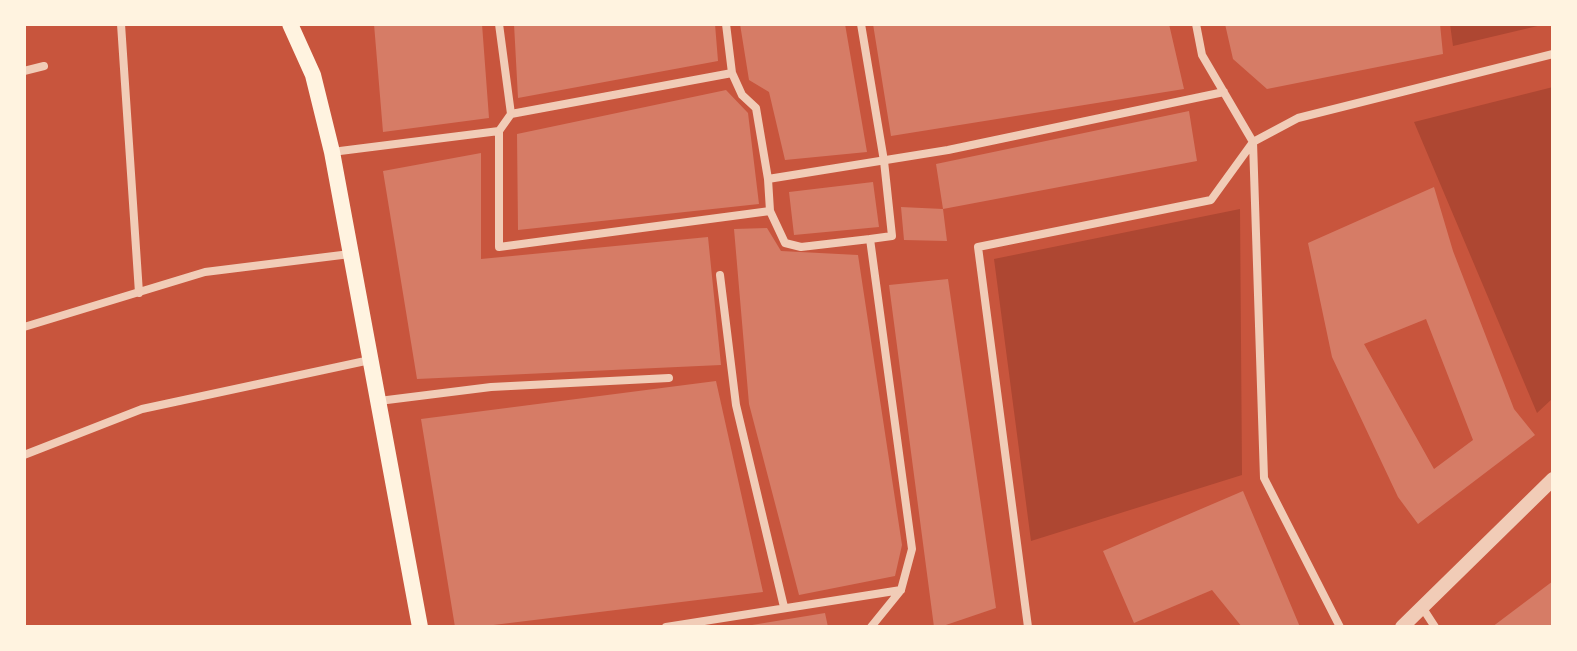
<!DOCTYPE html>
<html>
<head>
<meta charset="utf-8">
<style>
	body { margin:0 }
	#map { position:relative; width:1577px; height:651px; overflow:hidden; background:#c8553d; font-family:Raleway,sans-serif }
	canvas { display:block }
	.frame { position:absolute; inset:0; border:26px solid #fff3e0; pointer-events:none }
</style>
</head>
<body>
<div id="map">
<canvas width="1577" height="651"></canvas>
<div class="frame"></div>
</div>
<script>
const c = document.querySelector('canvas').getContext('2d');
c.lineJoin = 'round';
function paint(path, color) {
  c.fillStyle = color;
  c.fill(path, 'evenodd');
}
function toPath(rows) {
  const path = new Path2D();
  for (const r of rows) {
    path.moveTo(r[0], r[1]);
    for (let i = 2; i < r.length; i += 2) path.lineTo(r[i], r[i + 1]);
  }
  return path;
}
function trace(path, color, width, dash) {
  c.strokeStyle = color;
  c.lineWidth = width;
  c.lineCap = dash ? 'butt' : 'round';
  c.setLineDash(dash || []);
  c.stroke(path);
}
paint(toPath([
	[1450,24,1546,24,1453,46],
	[1553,87,1553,398,1537,413,1414,122],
	[1240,209,1242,475,1031,541,994,259]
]), '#ae4732');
paint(toPath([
	[374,24,482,24,489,118,383,132],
	[514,24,715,24,718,61,518,98],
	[740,24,845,24,867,152,785,160,769,92,749,80],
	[873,24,1169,24,1184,89,891,136],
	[1225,24,1440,24,1443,54,1267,89,1233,59],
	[726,90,748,113,759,204,518,230,517,134],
	[1189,111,1197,161,943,209,947,241,904,240,901,207,943,209,936,164],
	[481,153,481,259,708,237,721,365,417,379,383,171],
	[873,182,879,227,794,235,789,192],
	[1434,187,1453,251,1514,409,1535,435,1418,524,1398,497,1332,357,1308,243],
	[1426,319,1473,440,1434,469,1364,344],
	[767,228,781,251,858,255,902,545,895,576,799,595,749,404,734,229],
	[948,279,996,608,940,627,934,627,889,285],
	[716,381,763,592,477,627,455,627,421,419],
	[1243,491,1300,627,1242,627,1212,590,1134,623,1103,551],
	[1553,581,1553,627,1492,627],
	[825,613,828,627,752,627,752,625]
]), '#d67c66');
trace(toPath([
	[121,24,139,293],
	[726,24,732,73,742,95,756,108,768,179,770,211,785,243,801,247,870,239,912,549,901,590,871,627],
	[861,24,884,161,892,236,870,239],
	[1196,24,1202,55,1253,142,1264,478,1340,627],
	[24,71,44,66],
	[511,114,732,73],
	[499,131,499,247,770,211],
	[332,152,499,131,511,114,499,24],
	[768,179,948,150,1224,92],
	[720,275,736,405,784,607],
	[24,327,205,272,350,254],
	[379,401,491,387,669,378],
	[24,455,142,409,370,360],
	[1422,607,1435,627],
	[666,627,901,590],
	[1028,627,978,247,1211,200,1253,142,1298,118,1553,54]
]), '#f1ccb7', 8);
trace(toPath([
	[1402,627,1553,479]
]), '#f1ccb7', 14);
trace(toPath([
	[290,24,313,75,332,152,420,627]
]), '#fff3e0', 16);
</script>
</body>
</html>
